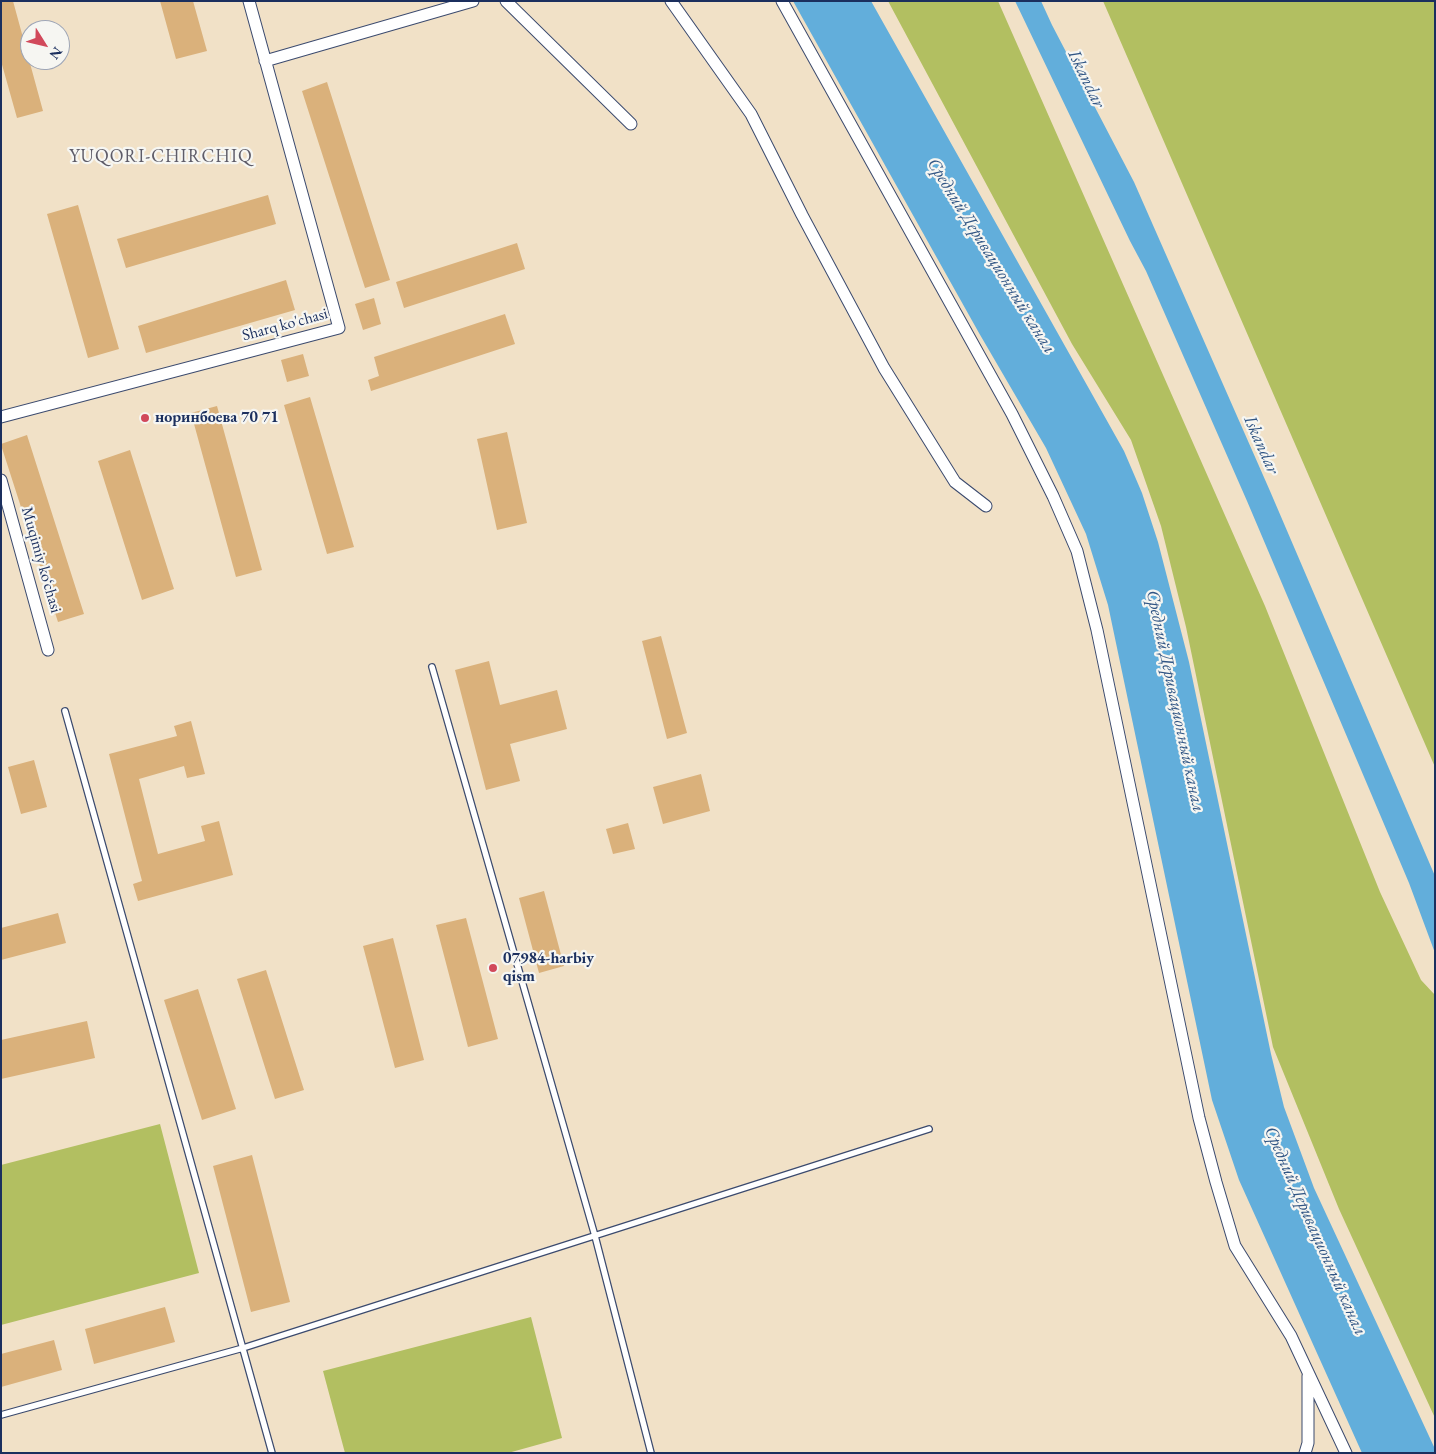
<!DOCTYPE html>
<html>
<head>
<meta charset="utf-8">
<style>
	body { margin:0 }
	#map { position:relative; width:1436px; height:1454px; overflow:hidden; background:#f1e1c7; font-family:"EB Garamond",serif }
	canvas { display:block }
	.frame { position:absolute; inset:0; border:2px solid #1b2f5e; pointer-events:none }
	.north { position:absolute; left:20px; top:20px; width:50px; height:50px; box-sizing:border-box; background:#f6f6f2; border:1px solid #9ea6b7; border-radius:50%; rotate:126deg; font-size:14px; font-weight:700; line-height:20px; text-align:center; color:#1b2f5e }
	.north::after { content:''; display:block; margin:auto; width:18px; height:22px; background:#d1495b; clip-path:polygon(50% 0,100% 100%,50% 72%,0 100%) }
</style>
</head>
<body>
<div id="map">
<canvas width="1436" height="1454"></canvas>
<div class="frame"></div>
<div class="north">N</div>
</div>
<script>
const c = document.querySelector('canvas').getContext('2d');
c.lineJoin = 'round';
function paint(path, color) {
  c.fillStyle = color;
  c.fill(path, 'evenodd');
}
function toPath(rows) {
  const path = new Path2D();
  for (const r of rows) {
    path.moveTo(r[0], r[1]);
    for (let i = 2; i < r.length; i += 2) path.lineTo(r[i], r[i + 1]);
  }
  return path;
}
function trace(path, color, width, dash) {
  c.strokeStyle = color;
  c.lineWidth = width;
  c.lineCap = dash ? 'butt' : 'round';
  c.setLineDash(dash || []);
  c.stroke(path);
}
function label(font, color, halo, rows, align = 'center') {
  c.font = font + ' "EB Garamond",serif';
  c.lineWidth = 4.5;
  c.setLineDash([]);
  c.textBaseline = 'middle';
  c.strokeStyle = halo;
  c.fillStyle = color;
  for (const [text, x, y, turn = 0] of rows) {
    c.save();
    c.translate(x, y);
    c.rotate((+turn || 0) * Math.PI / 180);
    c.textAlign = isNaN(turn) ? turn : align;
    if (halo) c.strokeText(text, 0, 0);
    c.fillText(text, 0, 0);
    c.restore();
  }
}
paint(toPath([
	[888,1,998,1,1265,606,1380,892,1421,980,1435,995,1435,1418,1339,1209,1273,1047,1186,627,1161,526,1131,440,1072,344],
	[1103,1,1435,1,1435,767],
	[160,1124,199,1273,1,1325,1,1165],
	[531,1317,562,1438,508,1453,345,1453,323,1371]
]), '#b2bf61');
paint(toPath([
	[793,1,871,1,1124,451,1142,493,1158,542,1189,662,1271,1054,1284,1107,1314,1188,1435,1449,1435,1453,1362,1453,1239,1180,1212,1100,1108,605,1086,534,1046,448,979,333],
	[1015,1,1041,1,1052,25,1134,182,1270,491,1435,876,1435,953,1409,883,1247,501,1146,271,1130,241]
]), '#62aedb');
paint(toPath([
	[1,1,13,1,43,111,17,118,1,61],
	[160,1,193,1,207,51,176,59],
	[327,82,390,280,365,288,302,91],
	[268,195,276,224,126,268,117,239],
	[78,205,119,349,88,358,47,214],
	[517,243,525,269,404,308,396,282],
	[286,280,295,310,146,353,138,326],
	[374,298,381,324,363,330,355,304],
	[505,314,515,344,371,391,368,380,379,376,374,357],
	[303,354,309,376,287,382,281,360],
	[310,397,354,547,327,554,284,405],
	[217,406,262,570,236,577,191,413],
	[507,432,527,523,497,530,477,439],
	[27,435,84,614,58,622,1,445,1,444],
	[130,450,174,589,142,600,98,461],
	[661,636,687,733,667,739,642,641],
	[489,661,500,705,557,690,567,729,510,744,520,781,486,790,455,670],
	[191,721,205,774,187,778,184,766,139,779,158,854,205,841,201,826,219,821,233,875,138,901,133,884,142,881,109,754,177,736,174,726],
	[34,760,47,807,21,814,8,767],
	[701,774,710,811,663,824,653,787],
	[628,823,635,849,613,854,606,829],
	[544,891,564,966,539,973,519,898],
	[58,913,66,943,1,960,1,928],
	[466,918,498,1039,468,1047,436,925],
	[393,938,424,1060,395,1068,363,946],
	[266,970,304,1090,275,1099,237,979],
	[198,989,236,1109,202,1120,164,1000],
	[87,1021,95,1058,1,1079,1,1040],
	[252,1155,290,1302,251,1312,213,1166],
	[165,1307,175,1342,94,1364,85,1329],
	[54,1340,62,1370,1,1387,1,1354]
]), '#dab17b');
const service = toPath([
	[432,667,595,1236,651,1453],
	[65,711,272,1453],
	[1,1415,243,1348,929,1129]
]);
const minor = toPath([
	[506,1,631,124],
	[671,1,751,114,802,215,884,368,955,482,986,506],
	[782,1,1012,414,1053,496,1077,551,1097,630,1199,1118,1216,1182,1235,1246,1291,1336,1346,1453],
	[265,61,473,1],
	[1,417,339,328,249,1],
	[1,480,48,650],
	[1305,1453,1308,1443,1308,1376]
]);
trace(service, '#3b4a6e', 8);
trace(minor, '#3b4a6e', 13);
trace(service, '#fff', 5.5);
trace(minor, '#fff', 11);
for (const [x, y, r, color] of [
	[145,418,5,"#d1495b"],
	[493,968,5,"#d1495b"]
]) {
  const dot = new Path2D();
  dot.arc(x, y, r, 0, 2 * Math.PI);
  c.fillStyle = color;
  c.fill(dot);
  trace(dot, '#f6f6f2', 2);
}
label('16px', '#1b2f5e', '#f6f6f2', [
	["Sharq ko'chasi",285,325,-15],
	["Muqimiy ko‘chasi",41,560,74]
]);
label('bold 16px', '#1b2f5e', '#f6f6f2', [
	["норинбоева 70 71",155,418],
	["07984-harbiy",503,959],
	["qism",503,977]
], 'left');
label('italic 18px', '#305584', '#f6f6f2', [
	["Iskandar",1086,79,64],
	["Средний Деривационный канал",991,256,58],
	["Iskandar",1261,445,66],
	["Средний Деривационный канал",1175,701,78],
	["Средний Деривационный канал",1315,1231,66]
]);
c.letterSpacing = '1px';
label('18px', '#5e5c68', '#f6f6f2', [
	["YUQORI-CHIRCHIQ",161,157]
]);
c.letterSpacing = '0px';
</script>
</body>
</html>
